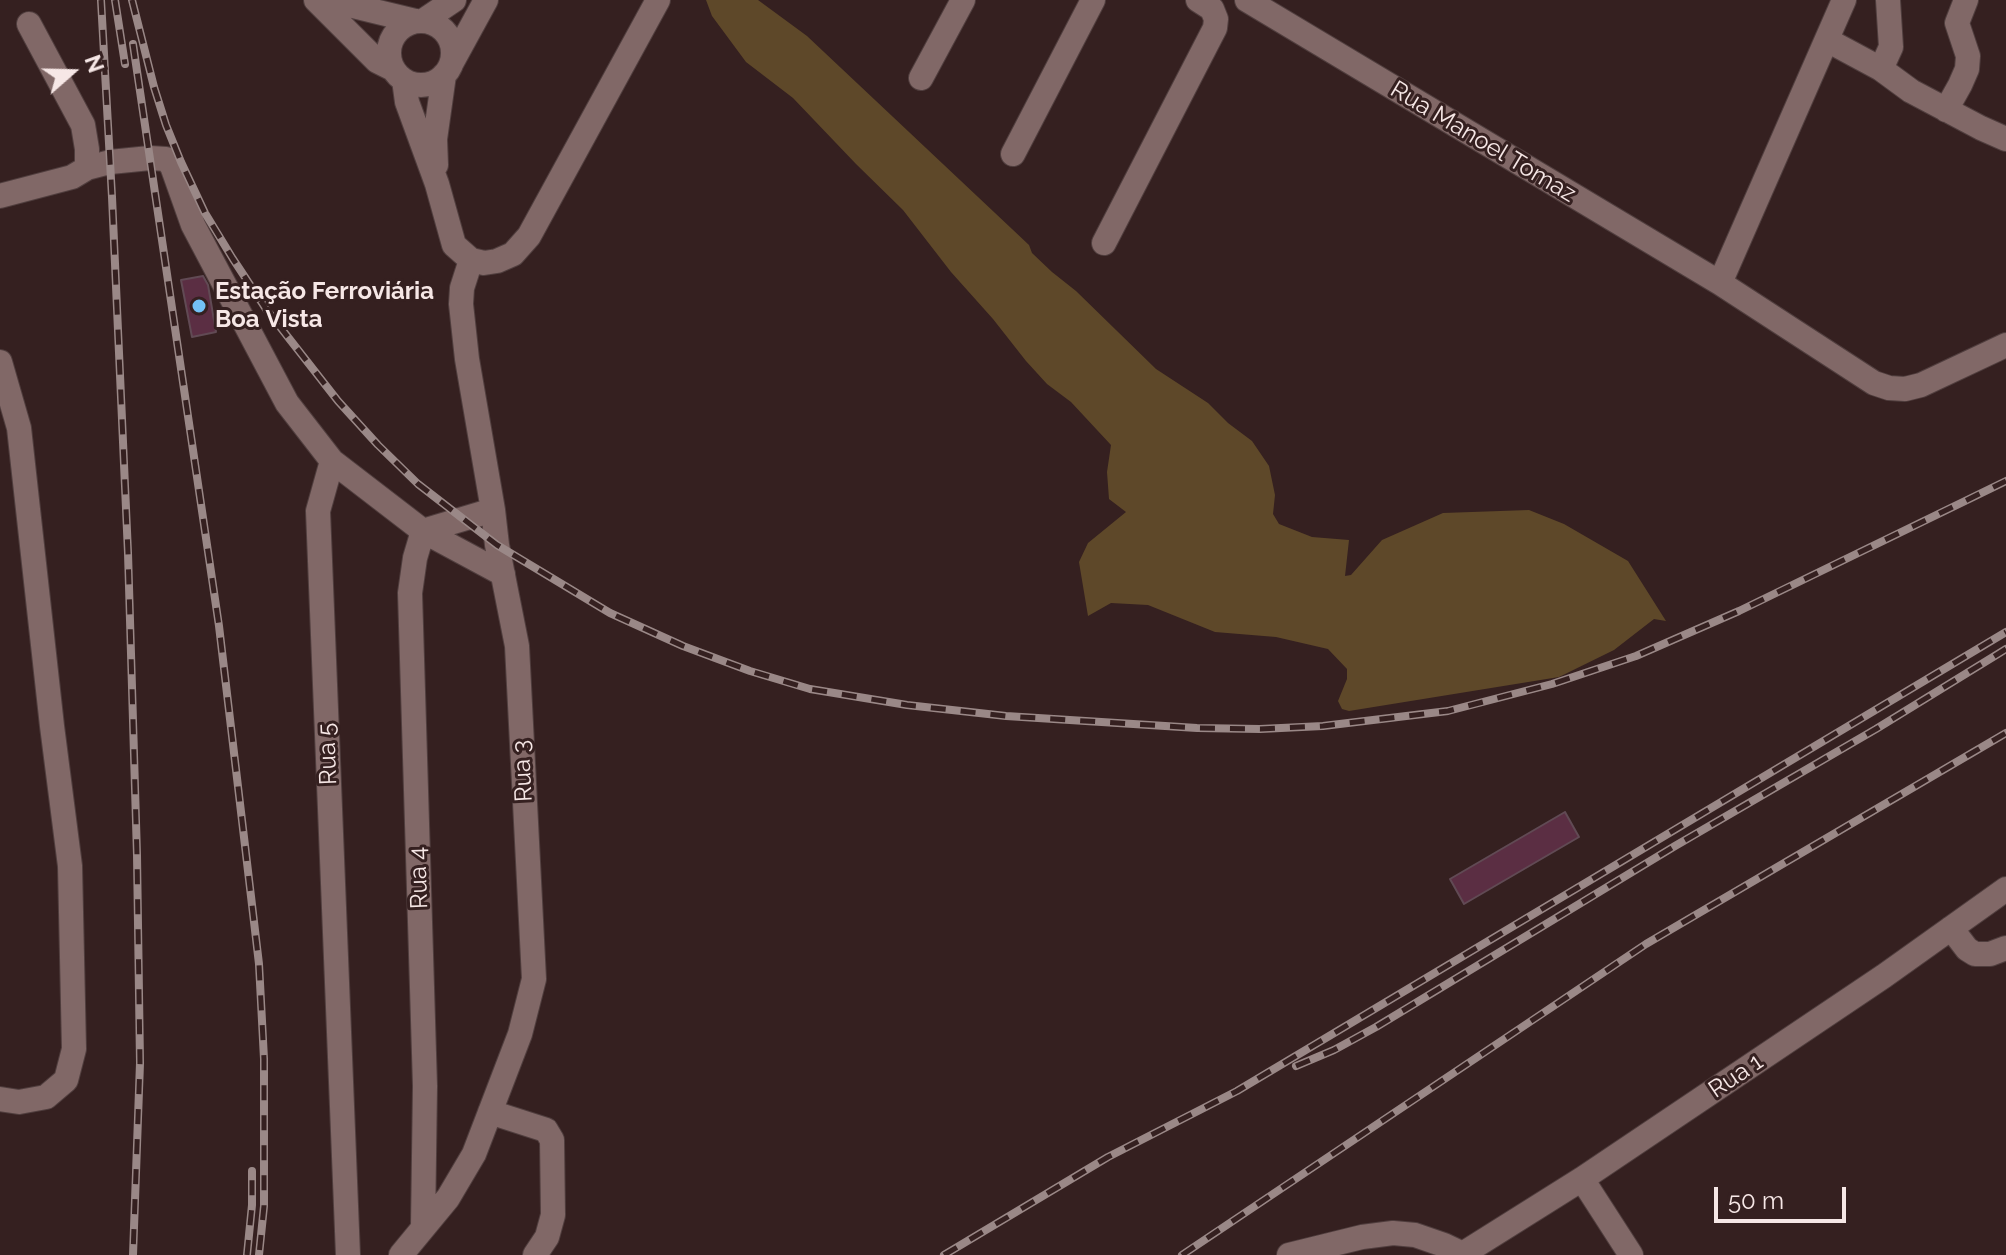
<!DOCTYPE html>
<html>
<head>
<meta charset="utf-8">
<style>
	body { margin:0 }
	#map { position:relative; width:2006px; height:1255px; overflow:hidden; background:#352020; font-family:Raleway,sans-serif }
	canvas { display:block }
	.north { position:absolute; left:32px; top:32px; width:80px; height:80px; -webkit-text-stroke:6px #352020; paint-order:stroke; rotate:70deg; font-size:22px; font-weight:700; line-height:32px; text-align:center; color:#f6e7e6 }
	.north::after { content:''; display:block; margin:auto; width:28px; height:36px; background:#f6e7e6; clip-path:polygon(50% 0,100% 100%,50% 72%,0 100%) }
	.scale { position:absolute; left:1714px; top:1187px; width:132px; height:36px; box-sizing:border-box; border:4px solid #f6e7e6; border-top:0; padding-left:10px; font-size:24px; line-height:28px; white-space:nowrap; color:#f6e7e6; -webkit-text-stroke:6px #352020; paint-order:stroke }
</style>
</head>
<body>
<div id="map">
<canvas width="2006" height="1255"></canvas>
<div class="north">N</div>
<div class="scale">50 m</div>
</div>
<script>
const c = document.querySelector('canvas').getContext('2d');
c.lineJoin = 'round';
function paint(path, color) {
  c.fillStyle = color;
  c.fill(path, 'evenodd');
}
function toPath(rows) {
  const path = new Path2D();
  for (const r of rows) {
    if (r.length === 3) {
      path.moveTo(r[0] + r[2], r[1]);
      path.arc(r[0], r[1], r[2], 0, 2 * Math.PI);
      continue;
    }
    path.moveTo(r[0], r[1]);
    for (let i = 2; i < r.length; i += 2) path.lineTo(r[i], r[i + 1]);
  }
  return path;
}
function trace(path, color, width, dash) {
  c.strokeStyle = color;
  c.lineWidth = width;
  c.lineCap = dash ? 'butt' : 'round';
  c.setLineDash(dash || []);
  c.stroke(path);
}
function label(font, color, halo, rows, align = 'center') {
  c.font = font + ' Raleway,sans-serif';
  c.lineWidth = 6;
  c.setLineDash([]);
  c.textBaseline = 'middle';
  c.strokeStyle = halo;
  c.fillStyle = color;
  for (const [text, x, y, turn = 0] of rows) {
    c.save();
    c.translate(x, y);
    c.rotate((+turn || 0) * Math.PI / 180);
    c.textAlign = isNaN(turn) ? turn : align;
    if (halo) c.strokeText(text, 0, 0);
    c.fillText(text, 0, 0);
    c.restore();
  }
}
paint(toPath([
	[706,0,758,0,807,36,1029,245,1032,253,1052,272,1076,291,1156,369,1208,403,1228,423,1252,441,1269,466,1275,495,1273,514,1279,524,1312,537,1349,540,1345,576,1351,575,1382,540,1443,513,1529,510,1564,524,1628,561,1666,621,1654,619,1614,650,1559,677,1349,711,1342,709,1338,701,1347,679,1347,669,1328,649,1276,637,1215,632,1148,605,1111,603,1088,616,1079,562,1088,543,1126,512,1109,499,1107,472,1111,445,1071,402,1047,384,1026,361,993,319,951,272,903,210,856,164,793,98,746,62,712,16]
]), '#5e4829');
const building = toPath([
	[203,276,208,285,216,332,192,337,181,280,203,276],
	[1565,812,1579,837,1464,904,1450,879,1565,812]
]);
paint(building, '#5b2e43');
trace(building, '#614a54', 2);
const minor = toPath([
	[316,0,377,61,393,69],
	[329,0,415,21],
	[1247,0,1720,283,1874,383,1889,388,1905,389,1921,385,2006,345],
	[423,21,454,0],
	[421,53,32],
	[1827,40,1881,69,1911,91,1981,128,2006,139],
	[451,64,486,0],
	[1881,69,1891,47,1888,0],
	[921,78,963,0],
	[404,80,407,102,437,184,454,245,471,260,484,263,497,261,513,254,529,236,658,0],
	[1946,110,1960,85,1967,69,1968,56,1957,23,1966,0],
	[1013,154,1093,0],
	[436,165,435,139,444,75],
	[87,168,110,162,150,158,166,159,172,166,193,225,287,403,332,461,423,531,503,574],
	[0,196,72,177,87,168,87,149,83,125,29,24],
	[1104,243,1215,28,1216,19,1212,9,1198,0],
	[1720,283,1844,0],
	[0,362,19,428,52,726,70,866,74,1049,66,1080,46,1097,19,1102,0,1099],
	[332,461,318,511,348,1255],
	[1951,928,1967,949,1975,954,1990,954,2006,948],
	[490,1112,546,1130,552,1140,553,1215,547,1237,535,1255],
	[1582,1179,1631,1255],
	[423,1226,425,1086,410,593,415,558,423,531,493,510],
	[401,1255,448,1198,474,1154,520,1034,534,979,517,646,497,545,493,510,467,359,461,304,462,288,471,260],
	[1289,1255,1362,1237,1393,1233,1415,1235,1444,1245,1463,1254],
	[1461,1255,1582,1179,1884,976,2006,889]
]);
trace(minor, '#503e3e', 26);
trace(minor, '#816867', 24);
const rail = toPath([
	[101,0,112,197,128,553,137,855,140,1063,133,1255],
	[115,0,125,64],
	[132,0,154,87,166,125,181,162,205,213,233,259,266,309,338,401,378,445,418,484,497,545,610,613,683,646,750,671,810,689,907,705,1006,716,1197,728,1260,729,1323,726,1448,711,1552,684,1636,656,1739,611,2006,481],
	[133,44,219,626,259,964,264,1059,264,1206,259,1255],
	[1296,1066,1334,1050,1376,1027,1675,846,1876,729,2006,649],
	[247,1255,252,1205,252,1171],
	[944,1255,1108,1157,1237,1091,2006,632],
	[1182,1255,1646,944,2006,733]
]);
trace(rail, '#9a8887', 8);
trace(rail, '#352020', 5, [15]);
for (const [x, y, r, color] of [
	[199,306,8,"#73c1f6"]
]) {
  const dot = new Path2D();
  dot.arc(x, y, r, 0, 2 * Math.PI);
  c.fillStyle = color;
  c.fill(dot);
  trace(dot, '#352020', 3);
}
label('24px', '#f6e7e6', '#352020', [
	["Rua Manoel Tomaz",1483,142,31],
	["Rua 5",328,754,-92],
	["Rua 3",523,771,-93],
	["Rua 4",419,878,-92],
	["Rua 1",1736,1076,-34]
]);
label('bold 24px', '#f6e7e6', '#352020', [
	["Estação Ferroviária",215,292],
	["Boa Vista",215,320]
], 'left');
</script>
</body>
</html>
